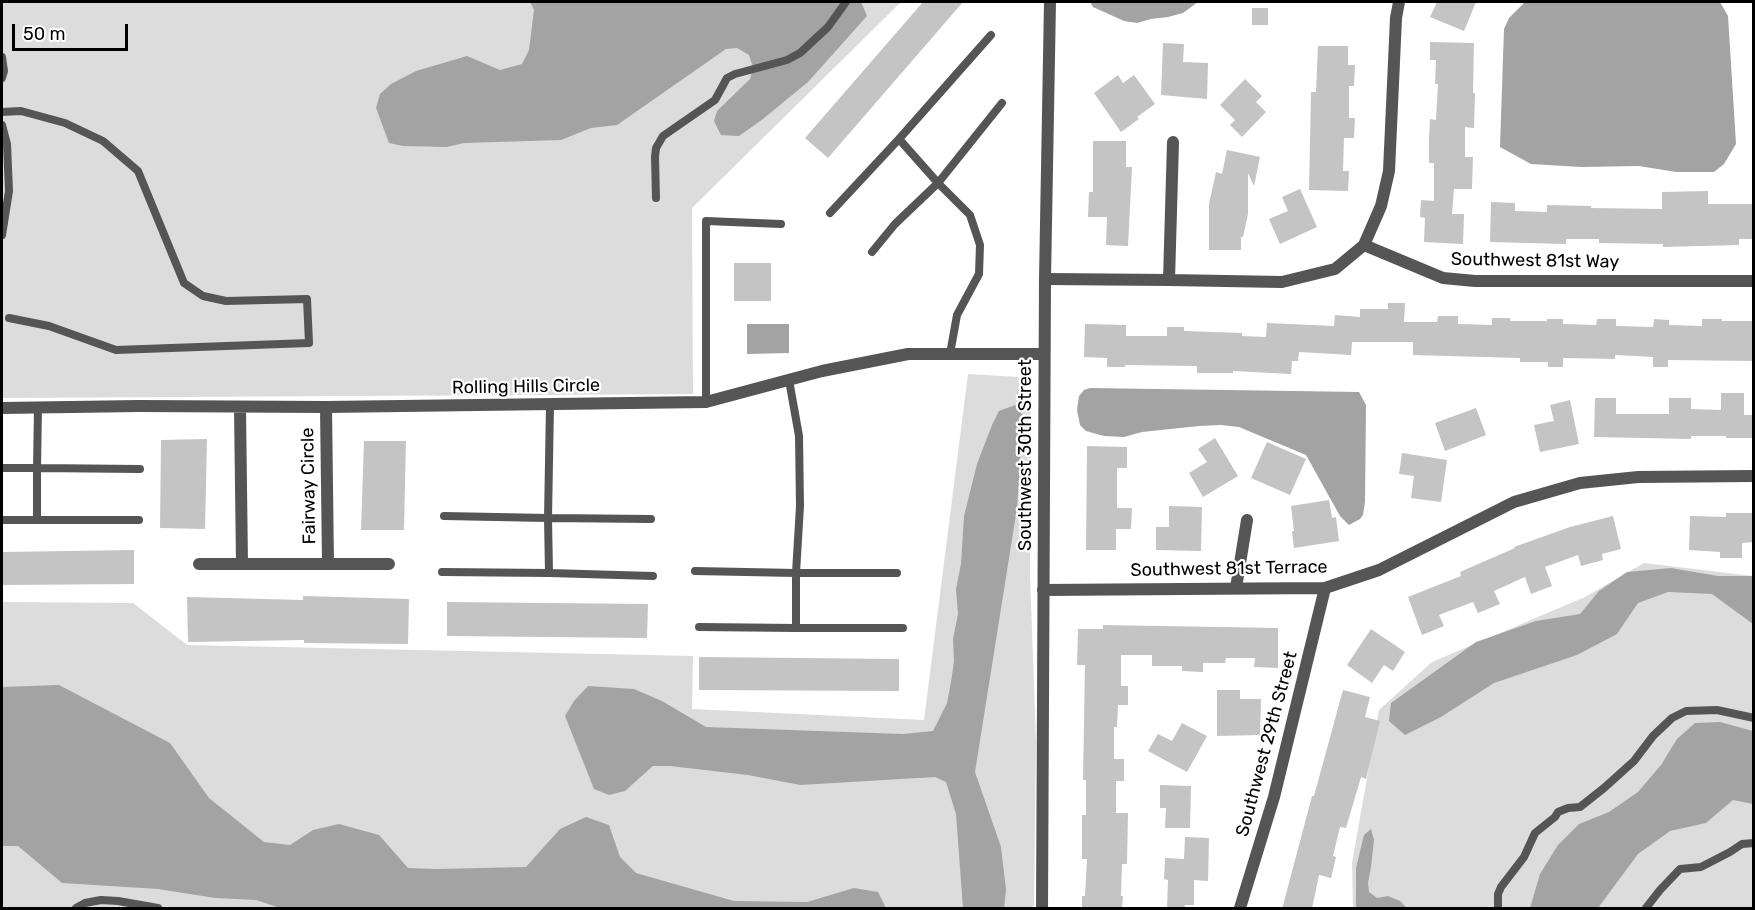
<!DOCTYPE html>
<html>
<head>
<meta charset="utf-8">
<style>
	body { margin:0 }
	#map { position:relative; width:1755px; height:910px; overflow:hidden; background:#fff; font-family:Rubik,sans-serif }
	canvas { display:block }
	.frame { position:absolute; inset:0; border:3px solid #000; pointer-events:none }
	.scale { position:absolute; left:12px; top:24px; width:116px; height:27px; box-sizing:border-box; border:3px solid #000; border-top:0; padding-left:8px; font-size:18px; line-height:21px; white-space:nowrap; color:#000; -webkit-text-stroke:4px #fff; paint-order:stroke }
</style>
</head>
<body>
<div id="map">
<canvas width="1755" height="910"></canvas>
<div class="frame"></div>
<div class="scale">50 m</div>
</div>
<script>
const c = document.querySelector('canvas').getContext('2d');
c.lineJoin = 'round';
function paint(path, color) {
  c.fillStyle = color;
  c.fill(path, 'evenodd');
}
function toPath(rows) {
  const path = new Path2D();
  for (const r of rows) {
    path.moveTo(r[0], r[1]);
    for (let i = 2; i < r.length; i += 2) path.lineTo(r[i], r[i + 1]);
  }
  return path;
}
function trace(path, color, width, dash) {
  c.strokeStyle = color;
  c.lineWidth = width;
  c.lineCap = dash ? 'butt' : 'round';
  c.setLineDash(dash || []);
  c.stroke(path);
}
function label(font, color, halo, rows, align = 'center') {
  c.font = font + ' Rubik,sans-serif';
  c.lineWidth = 4.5;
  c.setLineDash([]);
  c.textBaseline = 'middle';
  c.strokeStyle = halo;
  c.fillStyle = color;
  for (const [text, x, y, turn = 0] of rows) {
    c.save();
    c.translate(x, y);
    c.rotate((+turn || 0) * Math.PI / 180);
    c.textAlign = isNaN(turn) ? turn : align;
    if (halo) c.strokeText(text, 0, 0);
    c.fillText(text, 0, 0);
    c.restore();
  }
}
paint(toPath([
	[2,2,901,2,692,208,693,394,2,398],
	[968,374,1018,377,1031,392,1030,574,1036,742,1034,908,2,908,2,602,133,603,187,645,693,656,692,709,924,720],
	[1644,563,1753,576,1753,908,1353,908,1352,863,1379,710,1432,662,1585,597]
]), '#dcdcdc');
paint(toPath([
	[530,2,861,2,867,16,808,82,763,119,739,136,721,135,714,121,717,111,750,79,753,67,749,55,737,48,726,49,617,125,591,128,561,140,464,143,447,147,403,146,389,143,376,108,380,94,391,84,416,71,467,56,500,70,522,64,529,50,534,10],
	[1090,2,1198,2,1183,13,1168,17,1151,19,1137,23,1124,21,1093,7],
	[1525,2,1720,2,1728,16,1736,144,1724,164,1714,172,1676,172,1639,166,1581,167,1531,164,1500,147,1504,29,1509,18],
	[747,324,789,324,789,353,747,354],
	[1090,388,1359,392,1366,405,1365,502,1363,515,1360,519,1349,525,1340,516,1306,455,1239,427,1220,425,1199,426,1142,432,1124,437,1104,436,1086,431,1080,425,1077,410,1079,396,1084,390],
	[1018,404,1023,418,1017,508,975,772,1001,847,1006,890,1004,908,963,908,956,814,946,782,935,777,800,785,748,775,670,766,653,766,625,791,609,795,594,789,565,716,574,701,588,686,634,689,662,701,706,727,903,734,933,731,947,703,951,682,954,661,953,639,958,614,956,589,961,564,964,516,977,464,992,425,999,411],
	[1671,568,1718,576,1753,576,1753,624,1712,594,1668,592,1638,603,1617,634,1577,655,1494,683,1441,717,1405,735,1389,721,1391,703,1476,642,1536,621,1580,614,1599,591,1627,572],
	[59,685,170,743,209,798,264,842,290,845,313,830,339,824,379,835,408,868,436,869,526,867,560,829,586,817,609,825,620,857,636,873,734,901,807,902,854,888,878,892,886,908,280,908,256,900,215,898,158,889,62,883,18,846,2,846,2,687],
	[1720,722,1753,731,1753,804,1733,800,1706,823,1670,831,1638,854,1598,908,1530,908,1540,874,1558,845,1579,824,1609,812,1638,792,1661,765,1677,739,1695,723],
	[1371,829,1374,840,1371,867,1368,883,1369,892,1377,898,1388,896,1400,901,1407,908,1356,908,1356,868,1364,835]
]), '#a3a3a3');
paint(toPath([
	[923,2,963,2,828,158,805,138],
	[1437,2,1476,2,1464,31,1430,17],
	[1252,8,1268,8,1268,25,1252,25],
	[1430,42,1474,43,1473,93,1475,93,1474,128,1465,127,1465,157,1473,157,1472,189,1454,189,1452,214,1464,214,1463,244,1424,242,1425,218,1420,217,1421,200,1434,201,1434,163,1429,163,1429,140,1430,119,1436,120,1438,84,1435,84,1436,60,1430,60],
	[1163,43,1184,44,1183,62,1208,63,1207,99,1161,95],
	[1318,46,1348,46,1348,65,1355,65,1354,86,1349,86,1349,118,1355,118,1354,138,1344,138,1343,171,1349,171,1348,191,1309,190,1311,92,1316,92],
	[1118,75,1123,83,1134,75,1155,104,1137,117,1139,119,1121,132,1094,93],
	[1245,79,1262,96,1256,102,1266,112,1242,137,1230,125,1235,120,1220,105],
	[1093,141,1126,141,1126,167,1132,167,1128,246,1106,245,1107,217,1088,217,1089,192,1093,192],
	[1227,150,1260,157,1254,186,1248,173,1248,214,1243,237,1241,237,1241,250,1209,250,1209,204,1216,172,1222,174],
	[1300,189,1317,227,1280,244,1269,219,1288,211,1282,197],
	[1708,191,1708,204,1754,204,1754,239,1739,239,1739,245,1663,247,1663,244,1599,243,1599,239,1566,239,1566,244,1490,242,1491,202,1515,203,1515,211,1547,212,1547,205,1591,206,1591,208,1662,209,1662,192],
	[734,263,771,263,771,301,734,301],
	[1388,303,1405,303,1404,322,1437,322,1438,316,1458,316,1458,324,1492,325,1492,318,1510,318,1510,321,1547,321,1547,319,1563,319,1563,324,1596,325,1597,319,1616,319,1616,326,1653,327,1654,319,1669,320,1669,325,1702,326,1702,319,1722,319,1722,321,1754,321,1754,361,1668,360,1668,367,1653,367,1653,357,1615,355,1615,359,1563,358,1563,367,1548,367,1548,362,1520,362,1520,358,1413,355,1413,342,1352,342,1351,355,1299,352,1298,361,1292,361,1291,374,1233,371,1233,373,1197,373,1197,366,1125,365,1125,367,1107,367,1107,358,1084,357,1085,324,1126,325,1126,336,1167,336,1167,327,1184,327,1184,331,1242,333,1242,336,1266,337,1267,323,1334,326,1335,315,1360,317,1360,309,1388,309],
	[1721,393,1744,393,1744,415,1754,415,1754,438,1726,438,1726,436,1691,436,1691,439,1594,437,1595,398,1616,398,1616,414,1669,414,1669,398,1691,398,1691,409,1721,410],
	[1570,400,1579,444,1540,452,1534,425,1554,421,1550,405],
	[1476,408,1486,435,1445,451,1435,423],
	[1215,438,1238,476,1203,497,1189,473,1207,462,1198,449],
	[207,439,205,529,160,528,161,440],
	[364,441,406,441,404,530,361,530],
	[1267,442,1306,459,1290,495,1251,478],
	[1087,446,1127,447,1127,468,1117,468,1117,508,1132,508,1131,529,1116,529,1116,550,1086,550],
	[1402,453,1447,460,1441,502,1411,498,1414,476,1399,474],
	[1329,500,1332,518,1336,517,1339,541,1294,548,1292,531,1294,531,1291,506],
	[1169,506,1202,507,1201,551,1156,550,1156,527,1169,527],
	[1726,513,1754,513,1754,542,1742,543,1742,558,1720,558,1720,552,1689,550,1690,516,1726,517],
	[1613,516,1621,549,1602,554,1603,560,1581,566,1578,555,1545,567,1552,586,1531,594,1525,577,1494,591,1500,604,1478,613,1473,602,1439,615,1444,626,1422,635,1408,597,1461,576,1460,572,1515,548,1514,547,1570,527],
	[134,550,134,584,2,585,2,552],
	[303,596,409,599,408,644,304,643,304,640,188,642,187,597,303,600],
	[447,602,648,604,647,638,447,636],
	[1103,625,1278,628,1278,668,1254,667,1255,658,1226,658,1225,663,1203,663,1203,672,1182,671,1182,666,1152,666,1152,655,1121,655,1121,686,1128,686,1128,705,1118,705,1117,727,1114,727,1114,759,1124,759,1124,781,1116,781,1116,813,1128,813,1127,864,1122,864,1121,896,1123,896,1122,909,1082,909,1082,896,1085,896,1087,859,1082,859,1082,815,1086,815,1086,780,1083,780,1085,665,1077,665,1078,629,1103,629],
	[1371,629,1405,652,1393,671,1384,665,1372,683,1347,665],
	[699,657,899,659,899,691,699,690],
	[1217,690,1240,690,1240,699,1261,699,1260,735,1217,736],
	[1343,690,1370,697,1365,717,1380,721,1366,779,1361,777,1346,828,1340,827,1333,856,1336,857,1331,878,1319,875,1312,909,1282,909,1312,796,1314,796],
	[1182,723,1207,736,1187,772,1148,751,1158,734,1172,741],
	[1160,785,1191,786,1190,828,1165,828,1166,808,1160,808],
	[1185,837,1209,838,1208,881,1194,880,1194,905,1185,905,1184,909,1167,909,1168,880,1164,879,1165,858,1184,859]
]), '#c4c4c4');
trace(toPath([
	[2,57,4,71,2,78],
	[2,112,21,111,65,123,103,141,138,171,184,283,203,296,226,301,307,299,309,343,116,350,49,326,9,318],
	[2,125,7,144,9,191,2,235],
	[656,198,655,157,656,148,663,136,715,100,727,78,735,74,787,60,800,53,828,27,846,2],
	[830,213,899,139],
	[872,252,895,224,938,183,899,139,991,35],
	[950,354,957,315,979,274,980,245,970,215,938,183,1002,103],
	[706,402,706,221,781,224],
	[38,407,37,468,140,469],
	[2,468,37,468,37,520,2,520],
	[444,516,548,518,550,405],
	[37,520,139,520],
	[695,571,796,573,897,573],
	[442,572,549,573,548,518,651,519],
	[549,573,653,576],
	[699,627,796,628,796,573,800,506,799,436,789,380],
	[796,628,903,628],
	[76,908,85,903,101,900,118,901,158,908],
	[1498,908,1498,894,1501,887,1524,857,1535,833,1555,817,1558,812,1568,808,1580,807,1604,788,1634,761,1653,736,1672,718,1686,711,1717,710,1754,718],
	[1646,908,1660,890,1680,869,1701,867,1730,852,1742,844,1754,843]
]), '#555', 8);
trace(toPath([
	[1364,245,1443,278,1475,281,1754,281],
	[1045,279,1169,280,1282,282,1335,269,1364,245,1381,206,1389,171,1396,18,1399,2],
	[1169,280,1173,142],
	[326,407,328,564],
	[2,408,139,406,326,407,706,402,822,371,908,354,1044,354],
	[240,408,242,564],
	[199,564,389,564],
	[1236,588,1247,520],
	[1043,590,1325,588,1379,570,1514,502,1580,483,1638,477,1754,476],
	[1240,908,1274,797,1325,588]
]), '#555', 12);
trace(toPath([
	[1042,908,1045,279,1050,2]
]), '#555', 12);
label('18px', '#000', '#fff', [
	["Southwest 81st Way",1535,261,1],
	["Rolling Hills Circle",526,387,-1],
	["Southwest 30th Street",1026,455,-90],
	["Fairway Circle",309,486,-91],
	["Southwest 81st Terrace",1229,569,-1],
	["Southwest 29th Street",1267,744,-75]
]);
</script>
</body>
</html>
